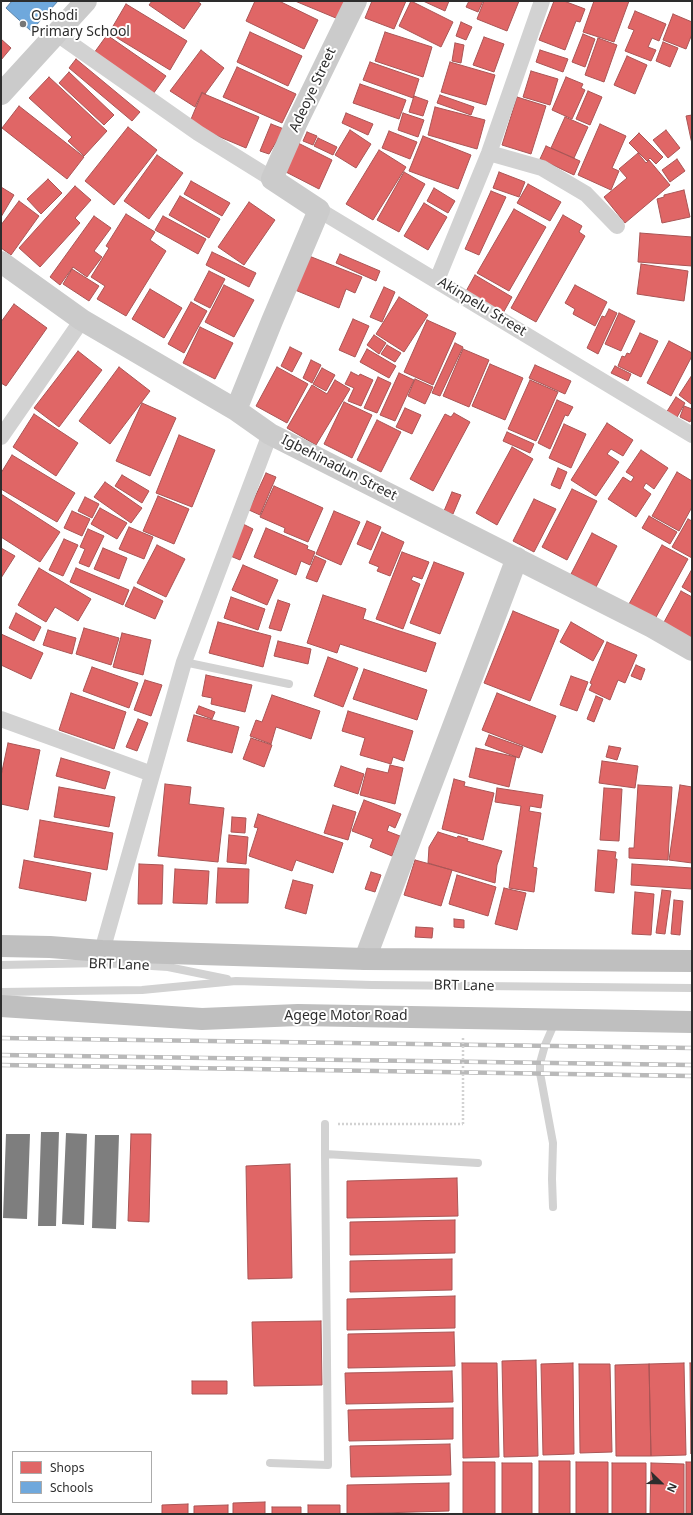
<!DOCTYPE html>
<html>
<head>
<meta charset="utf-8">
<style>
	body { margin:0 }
	#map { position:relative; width:693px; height:1515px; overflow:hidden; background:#fff; font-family:"Noto Sans",sans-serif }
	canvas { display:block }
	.frame { position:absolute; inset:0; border:2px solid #2d2d2d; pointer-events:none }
	.legend { position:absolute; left:12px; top:1451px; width:140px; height:52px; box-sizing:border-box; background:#fff; border:1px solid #ababab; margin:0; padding:5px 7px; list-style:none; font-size:12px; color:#2d2d2d }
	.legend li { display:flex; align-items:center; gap:8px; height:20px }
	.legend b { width:20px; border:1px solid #ababab }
	.north { position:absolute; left:641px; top:1463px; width:40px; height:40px; -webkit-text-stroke:3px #fff; paint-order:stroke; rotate:113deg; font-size:11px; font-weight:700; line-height:16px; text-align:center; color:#2d2d2d }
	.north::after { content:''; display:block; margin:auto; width:14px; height:18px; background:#2d2d2d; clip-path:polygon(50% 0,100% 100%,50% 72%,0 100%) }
</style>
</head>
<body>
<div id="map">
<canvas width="693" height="1515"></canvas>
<div class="frame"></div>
<ul class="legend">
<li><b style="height:11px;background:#e06666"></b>Shops</li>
<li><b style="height:11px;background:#6fa8dc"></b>Schools</li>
</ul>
<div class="north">N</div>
</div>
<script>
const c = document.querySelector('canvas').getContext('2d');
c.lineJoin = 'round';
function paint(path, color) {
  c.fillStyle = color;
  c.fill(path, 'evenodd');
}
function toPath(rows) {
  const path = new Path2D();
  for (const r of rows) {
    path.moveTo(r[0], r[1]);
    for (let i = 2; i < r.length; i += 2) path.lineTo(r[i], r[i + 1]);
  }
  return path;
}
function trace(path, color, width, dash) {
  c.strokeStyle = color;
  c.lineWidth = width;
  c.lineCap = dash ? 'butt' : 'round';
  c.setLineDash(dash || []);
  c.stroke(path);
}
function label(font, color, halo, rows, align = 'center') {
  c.font = font + ' "Noto Sans",sans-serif';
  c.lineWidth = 4;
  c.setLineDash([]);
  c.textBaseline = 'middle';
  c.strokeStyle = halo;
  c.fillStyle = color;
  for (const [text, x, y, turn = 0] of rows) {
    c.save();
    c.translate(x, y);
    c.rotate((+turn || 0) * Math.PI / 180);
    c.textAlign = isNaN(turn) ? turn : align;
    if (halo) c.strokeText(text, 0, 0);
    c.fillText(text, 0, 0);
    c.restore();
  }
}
const shops = toPath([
	[152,1,197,1,201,4,184,29,149,5,152,1],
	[255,1,279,1,318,20,304,49,246,21,255,1],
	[295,1,351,1,343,21,295,1],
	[372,1,406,1,394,29,365,18,372,1],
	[411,1,453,22,441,47,399,26,411,1],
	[423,1,449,1,445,11,423,1],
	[469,1,483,1,478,12,466,7,469,1],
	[484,1,519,1,507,31,477,19,484,1],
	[554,1,564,1,585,9,580,22,576,21,565,50,539,40,554,1],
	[594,1,629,1,614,42,583,32,594,1],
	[126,4,187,41,170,70,109,33,126,4],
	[635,11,666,24,659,41,652,38,648,47,656,50,651,61,625,51,634,30,628,28,635,11],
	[673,14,692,22,692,34,686,49,663,40,673,14],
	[461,22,472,27,466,40,456,36,461,22],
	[250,32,302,56,288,86,237,62,250,32],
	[385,32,432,47,423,77,375,61,385,32],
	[583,34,595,39,585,67,572,62,583,34],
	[107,35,166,76,153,94,94,53,107,35],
	[484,37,504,44,494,72,473,65,484,37],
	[598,38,617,45,604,82,585,75,598,38],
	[1,39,11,48,1,60,1,39],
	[663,42,678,48,670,67,656,61,663,42],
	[455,43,464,45,461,63,452,61,455,43],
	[201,50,224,68,205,94,202,92,195,107,170,91,201,50],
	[540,50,568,59,563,72,536,62,540,50],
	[627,56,647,65,635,94,614,85,627,56],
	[76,59,140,112,132,121,69,68,76,59],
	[370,62,419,79,413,98,363,80,370,62],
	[450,62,495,75,486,105,441,92,450,62],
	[237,67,296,94,282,123,223,97,237,67],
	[531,71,558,79,550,105,523,97,531,71],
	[69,72,114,115,104,125,59,83,69,72],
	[49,77,107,131,84,156,68,141,72,137,29,98,49,77],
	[566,77,583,84,581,88,585,90,572,119,552,110,566,77],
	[360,84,406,100,399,119,353,103,360,84],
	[588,91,602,97,590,125,576,119,588,91],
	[202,93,259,117,246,148,189,124,202,93],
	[440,95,474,107,471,115,437,103,440,95],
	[414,96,428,101,423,116,409,112,414,96],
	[517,97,546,106,531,154,502,145,517,97],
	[19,106,84,157,67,179,2,128,19,106],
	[435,107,485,120,477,149,428,135,435,107],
	[346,113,373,124,368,135,342,123,346,113],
	[403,113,424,120,418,137,398,130,403,113],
	[692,115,692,144,686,116,692,115],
	[565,117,588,127,574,158,551,148,565,117],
	[271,124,284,129,269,154,260,151,271,124],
	[600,124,626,136,612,168,619,171,611,190,578,175,600,124],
	[128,127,157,150,114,205,85,181,128,127],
	[350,130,371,144,356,168,335,155,350,130],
	[666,130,680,148,668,158,653,140,666,130],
	[389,131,417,142,410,159,382,148,389,131],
	[307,132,317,136,313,145,303,141,307,132],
	[639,133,663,157,656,164,650,158,647,161,629,143,639,133],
	[423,136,471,155,458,189,409,171,423,136],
	[318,138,337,147,333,155,314,146,318,138],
	[298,143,332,160,319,189,284,171,298,143],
	[546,146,580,161,574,175,540,159,546,146],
	[379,150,406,167,373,220,346,204,379,150],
	[638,153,646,163,649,160,670,185,625,223,604,197,627,178,619,169,638,153],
	[157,155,183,173,149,219,124,201,157,155],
	[677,159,685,171,670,182,662,170,677,159],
	[404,172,425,184,399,232,377,220,404,172],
	[499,172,525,182,519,197,493,188,499,172],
	[48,179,62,193,41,214,27,199,48,179],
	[191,181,230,203,222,216,184,194,191,181],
	[528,184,561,202,550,221,517,203,528,184],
	[75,186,91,200,75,218,80,223,40,267,19,248,75,186],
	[1,187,14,195,1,217,1,187],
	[434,188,455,201,448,213,427,201,434,188],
	[684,190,690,217,662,223,657,199,664,197,664,195,684,190],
	[491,191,506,197,479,255,465,249,491,191],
	[180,196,220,219,209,238,169,215,180,196],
	[19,201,39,216,11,255,1,248,1,225,19,201],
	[249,202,275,220,244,265,218,247,249,202],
	[424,203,447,217,428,250,404,236,424,203],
	[514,209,546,227,509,291,477,273,514,209],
	[126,214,155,232,150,240,166,251,126,316,97,299,105,286,91,277,109,248,106,246,126,214],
	[563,215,582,226,579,232,585,236,536,322,511,308,563,215],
	[94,216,111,228,94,251,102,257,87,277,73,267,60,285,50,277,94,216],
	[163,216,206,239,198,254,155,230,163,216],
	[640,233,692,237,692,266,638,262,640,233],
	[212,252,256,273,249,287,206,265,212,252],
	[340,254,380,271,376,281,336,263,340,254],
	[309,256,362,277,355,293,346,289,339,308,295,290,309,256],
	[641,264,688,271,684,301,637,294,641,264],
	[72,269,99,286,89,301,63,284,72,269],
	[209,271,225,279,210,308,194,300,209,271],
	[475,275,512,297,502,315,465,293,475,275],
	[224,285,254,300,234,337,205,322,224,285],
	[575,285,607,302,595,326,573,314,575,309,565,303,575,285],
	[384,287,395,292,382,322,370,317,384,287],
	[150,289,182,308,164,338,132,319,150,289],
	[399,297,428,315,404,352,376,334,399,297],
	[191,302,207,311,184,353,168,344,191,302],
	[14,304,47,328,6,386,1,383,1,322,14,304],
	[609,309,617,313,598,354,587,348,602,316,605,317,609,309],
	[619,313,635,321,621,351,605,344,619,313],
	[353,319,369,326,355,357,339,350,353,319],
	[427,320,456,333,433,385,404,372,427,320],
	[200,327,233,343,215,379,183,363,200,327],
	[640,333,658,341,641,377,618,366,622,356,625,357,627,353,630,354,640,333],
	[374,335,386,343,379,354,367,345,374,335],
	[669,341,692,353,692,356,671,396,647,383,669,341],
	[455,343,463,347,440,396,432,393,455,343],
	[387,345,401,353,395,362,381,354,387,345],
	[290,347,302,353,292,372,281,366,290,347],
	[367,349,396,366,389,378,360,362,367,349],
	[463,349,489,360,469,407,443,396,463,349],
	[78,351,102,370,59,427,34,408,78,351],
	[311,360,321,365,312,383,303,378,311,360],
	[490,364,523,378,505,420,472,406,490,364],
	[535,365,571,381,565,394,529,378,535,365],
	[615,366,631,374,628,381,611,373,615,366],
	[119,367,150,391,110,444,79,421,119,367],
	[277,367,308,384,287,423,256,406,277,367],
	[322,368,335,375,326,391,313,384,322,368],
	[351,372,359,376,360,374,373,380,361,406,348,401,354,388,345,384,351,372],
	[399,373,414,380,395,421,380,415,399,373],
	[692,375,692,402,691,404,679,395,692,375],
	[378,377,391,383,377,413,364,408,378,377],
	[415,379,433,387,425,404,408,396,415,379],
	[335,380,350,389,316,445,287,428,312,385,327,394,335,380],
	[530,380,558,392,536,441,508,429,530,380],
	[676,397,685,403,676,419,666,413,676,397],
	[557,400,573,407,568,416,565,415,550,449,538,443,557,400],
	[344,402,372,415,352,458,324,444,344,402],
	[142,403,176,418,150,476,116,461,142,403],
	[684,406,692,409,692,418,690,422,680,417,684,406],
	[405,408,421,415,412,434,396,427,405,408],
	[454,413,470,422,433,491,410,479,445,414,451,417,454,413],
	[34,414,78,443,56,476,13,447,34,414],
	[377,420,401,432,381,472,357,460,377,420],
	[607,423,633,440,623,456,611,449,607,454,619,462,596,496,571,480,607,423],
	[564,424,586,434,571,468,549,458,564,424],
	[507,432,534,444,530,453,503,441,507,432],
	[179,435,215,450,192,507,156,493,179,435],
	[512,447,533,459,497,525,476,513,512,447],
	[641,450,668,468,654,489,646,483,643,488,651,494,636,517,608,499,623,477,631,482,634,477,626,472,641,450],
	[12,455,75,493,57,522,1,489,1,473,12,455],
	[558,468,567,472,560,489,551,485,558,468],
	[677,472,692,481,692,507,679,531,652,516,677,472],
	[266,473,276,477,260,515,249,510,266,473],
	[122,475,149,491,142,503,115,486,122,475],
	[105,482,142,508,131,523,94,497,105,482],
	[274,486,323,508,308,542,284,532,285,528,260,517,274,486],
	[572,489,597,501,567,560,542,547,572,489],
	[452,492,461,495,453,514,444,511,452,492],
	[1,494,60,532,40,562,1,537,1,494],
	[158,496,189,509,174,544,143,531,158,496],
	[85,497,99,504,92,518,78,511,85,497],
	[534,499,556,509,534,552,513,541,534,499],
	[100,508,127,523,117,539,91,524,100,508],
	[72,511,90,519,82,536,64,528,72,511],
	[334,511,360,522,341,565,316,554,334,511],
	[649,516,677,532,670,544,642,528,649,516],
	[688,519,692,521,692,558,672,547,688,519],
	[367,521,381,527,371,550,357,544,367,521],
	[241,523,253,529,240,560,228,555,241,523],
	[129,527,153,537,144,559,119,549,129,527],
	[266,528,308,546,307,549,315,552,310,565,301,561,296,575,254,557,266,528],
	[88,529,104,536,89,567,79,563,85,549,80,547,88,529],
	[382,532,404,542,390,576,377,571,379,567,369,563,382,532],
	[592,533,617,546,596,587,571,574,592,533],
	[64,539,78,545,63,576,49,570,64,539],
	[157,545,185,559,166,597,137,583,157,545],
	[662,545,688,559,655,619,629,604,662,545],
	[1,548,15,556,1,578,1,548],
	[103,548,127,558,119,579,94,569,103,548],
	[402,552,429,562,422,579,413,576,411,580,420,584,403,629,376,619,402,552],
	[315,556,326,561,317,582,306,578,315,556],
	[434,562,464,573,440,634,410,623,434,562],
	[243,565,278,580,267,605,232,590,243,565],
	[39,568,91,599,78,621,55,607,46,622,18,605,39,568],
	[76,568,129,590,123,605,70,582,76,568],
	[692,569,692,593,682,587,692,569],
	[134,587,163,601,155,619,125,606,134,587],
	[681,591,692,597,692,638,663,624,681,591],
	[323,595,366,609,363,619,436,643,426,672,340,644,337,653,307,643,323,595],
	[231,597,265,609,258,630,224,618,231,597],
	[278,600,290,604,281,631,269,628,278,600],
	[513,611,559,630,530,701,484,683,513,611],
	[16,613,41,627,34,641,9,628,16,613],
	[218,622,271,636,263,667,209,653,218,622],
	[571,622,604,641,593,661,560,642,571,622],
	[84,628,119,638,111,665,76,654,84,628],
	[48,630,76,638,72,654,43,645,48,630],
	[122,633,151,640,143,675,113,667,122,633],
	[1,634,43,653,31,679,1,665,1,634],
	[278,641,311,649,308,664,274,656,278,641],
	[607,642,637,655,625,683,618,680,610,700,589,690,592,684,590,683,607,642],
	[328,657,358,668,343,707,314,696,328,657],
	[636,665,645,669,641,680,631,676,636,665],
	[92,667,138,683,129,708,83,691,92,667],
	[364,669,427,690,417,720,353,699,364,669],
	[206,675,252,685,245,712,211,704,212,698,202,696,206,675],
	[571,676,588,682,577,711,560,705,571,676],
	[145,680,162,685,151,716,134,710,145,680],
	[71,693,126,712,114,749,59,730,71,693],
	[497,693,556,716,542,753,482,730,497,693],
	[272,695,320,711,311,739,276,727,271,744,250,736,256,720,262,722,272,695],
	[596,696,603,699,594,722,587,719,596,696],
	[199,706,215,712,212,719,196,713,199,706],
	[348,711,413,731,404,761,393,757,391,764,360,755,365,738,342,731,348,711],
	[194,715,239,727,232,753,187,741,194,715],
	[138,719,148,723,137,751,126,747,138,719],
	[489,735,523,747,519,758,485,745,489,735],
	[251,738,272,745,264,767,243,759,251,738],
	[8,743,40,750,28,810,1,804,1,776,8,743],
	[609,746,621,748,617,760,606,757,609,746],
	[476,748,516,757,509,787,469,777,476,748],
	[61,758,110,772,105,789,56,776,61,758],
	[602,761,638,766,635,788,599,783,602,761],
	[390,765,403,768,395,804,360,795,367,768,388,773,390,765],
	[341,766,364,774,358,794,334,786,341,766],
	[454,779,465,782,464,786,494,793,483,840,442,829,454,779],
	[165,784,191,787,189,804,224,808,218,862,158,856,165,784],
	[638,785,672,787,668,860,629,858,629,848,634,848,638,785],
	[680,785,692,787,692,863,669,860,680,785],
	[59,787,115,797,109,827,54,817,59,787],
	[497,788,543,795,541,808,530,806,529,811,541,813,533,867,537,868,534,892,509,888,521,806,495,802,497,788],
	[604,788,622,789,619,841,600,840,604,788],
	[364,800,401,814,395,828,389,825,387,831,400,836,392,856,370,847,373,839,352,831,364,800],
	[333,805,356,812,348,840,324,833,333,805],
	[258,814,343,843,333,873,296,860,292,871,249,856,258,828,254,827,258,814],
	[232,817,246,818,245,833,231,832,232,817],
	[40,820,113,833,107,870,34,857,40,820],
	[438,832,457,838,458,836,468,839,467,841,502,851,497,865,495,883,428,863,429,847,438,832],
	[229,835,248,837,246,864,227,862,229,835],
	[598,850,616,852,615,859,617,859,614,893,595,891,598,850],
	[24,860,91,873,86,901,19,888,24,860],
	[415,860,452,870,441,906,404,895,415,860],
	[139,864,163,865,162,904,138,904,139,864],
	[632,864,692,868,692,889,631,885,632,864],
	[218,868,249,869,248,903,216,903,218,868],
	[175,869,209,871,207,904,173,903,175,869],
	[371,872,381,875,375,892,365,889,371,872],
	[457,875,496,887,488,916,449,904,457,875],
	[293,880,313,885,306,914,285,908,293,880],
	[504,888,526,893,517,930,495,924,504,888],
	[662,890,671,891,665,934,656,933,662,890],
	[635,892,654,894,651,935,632,934,635,892],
	[674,900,683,901,680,935,671,934,674,900],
	[454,919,464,920,464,928,454,927,454,919],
	[416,927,433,928,432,938,415,937,416,927],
	[131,1134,151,1134,149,1222,128,1221,131,1134],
	[290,1164,292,1278,248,1279,246,1166,290,1164],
	[457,1178,458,1216,347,1218,347,1181,457,1178],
	[455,1220,455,1253,350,1255,350,1222,455,1220],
	[452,1259,452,1290,350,1292,350,1261,452,1259],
	[455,1296,455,1328,347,1330,347,1299,455,1296],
	[321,1321,322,1385,254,1386,252,1322,321,1321],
	[454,1332,455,1366,348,1368,348,1334,454,1332],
	[536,1360,538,1456,504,1457,502,1361,536,1360],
	[462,1363,497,1363,499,1457,463,1458,462,1363],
	[573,1363,574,1454,543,1455,541,1364,573,1363],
	[684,1363,686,1455,651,1456,649,1364,684,1363],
	[690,1363,692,1363,691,1454,690,1363],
	[579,1364,610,1364,612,1452,580,1453,579,1364],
	[649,1364,651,1456,616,1456,615,1365,649,1364],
	[452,1371,453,1402,346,1404,345,1373,452,1371],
	[192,1381,227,1381,227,1394,192,1394,192,1381],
	[453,1408,453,1439,349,1441,348,1410,453,1408],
	[450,1444,451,1475,351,1477,350,1446,450,1444],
	[539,1461,570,1461,570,1514,539,1514,539,1461],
	[463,1462,495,1462,495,1514,463,1514,463,1462],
	[576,1462,608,1462,608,1514,576,1514,576,1462],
	[686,1462,692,1462,692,1514,686,1514,686,1462],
	[502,1463,532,1463,532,1514,502,1514,502,1463],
	[612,1463,646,1463,646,1514,612,1514,612,1463],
	[651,1463,684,1464,684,1514,650,1514,651,1463],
	[449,1483,449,1511,347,1514,347,1485,449,1483],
	[265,1502,265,1514,233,1514,233,1503,265,1502],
	[188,1504,188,1514,162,1514,162,1505,188,1504],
	[228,1505,228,1514,194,1514,194,1506,228,1505],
	[308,1505,340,1505,340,1514,308,1514,308,1505],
	[272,1507,301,1507,301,1514,272,1514,272,1507]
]);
paint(shops, '#e06666');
trace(shops, '#a55', 1);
const schools = toPath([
	[12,1,58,1,31,31,6,8,12,1]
]);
paint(schools, '#6fa8dc');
trace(schools, '#5b83a8', 1);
paint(toPath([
	[41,1132,59,1132,56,1226,38,1226],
	[66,1133,87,1134,84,1225,62,1224],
	[6,1134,30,1134,27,1219,3,1218],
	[95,1135,119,1135,116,1229,92,1228]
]), '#7e7e7e');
trace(toPath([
	[338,1124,463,1124]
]), '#d2d2d2', 2.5, [2, 2]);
trace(toPath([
	[184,662,289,684],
	[1,965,102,963,168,967,227,979],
	[1,992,142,990,236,981,372,985,692,988],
	[325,1154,325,1124],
	[553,1207,552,1179,553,1143,540,1073,540,1063,545,1045,555,1022],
	[270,1463,328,1465,325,1154,478,1163]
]), '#d2d2d2', 8);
trace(toPath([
	[57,34,198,133,272,179],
	[489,153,542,168,586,194,617,226],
	[319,210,692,435],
	[437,280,489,153,542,1],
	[1,437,82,320],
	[1,719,152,774],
	[102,951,184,662,270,434]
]), '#d2d2d2', 16);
trace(toPath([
	[1,94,86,1],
	[1,262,82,320,236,410,270,434,652,627,692,650],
	[236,410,272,321,319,210,272,179,296,124,356,1],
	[365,959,517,558]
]), '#cbcbcb', 22);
trace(toPath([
	[1,946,50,947,102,951,365,959,692,961],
	[1,1006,202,1019,298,1015,692,1022]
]), '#bfbfbf', 22);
const rail = toPath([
	[1,1038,692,1048],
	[1,1055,692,1065],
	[1,1065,692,1076]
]);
trace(rail, '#b9b9b9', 4.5);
trace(rail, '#fff', 3, [9]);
trace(toPath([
	[463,1124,463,1037]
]), '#d2d2d2', 2.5, [2, 2]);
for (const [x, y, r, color] of [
	[23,24,4,"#767676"]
]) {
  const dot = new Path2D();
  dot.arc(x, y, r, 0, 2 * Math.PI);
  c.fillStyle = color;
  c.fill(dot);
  trace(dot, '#fff', 1.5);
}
label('14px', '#2d2d2d', '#fff', [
	["Oshodi",31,16],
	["Primary School",31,32]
], 'left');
label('14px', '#2d2d2d', '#fff', [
	["Adeoye Street",313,90,-65],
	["Akinpelu Street",482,307,31],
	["Igbehinadun Street",339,468,27],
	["BRT Lane",119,965,2],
	["BRT Lane",464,986,1],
	["Agege Motor Road",346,1016]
]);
</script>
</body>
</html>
